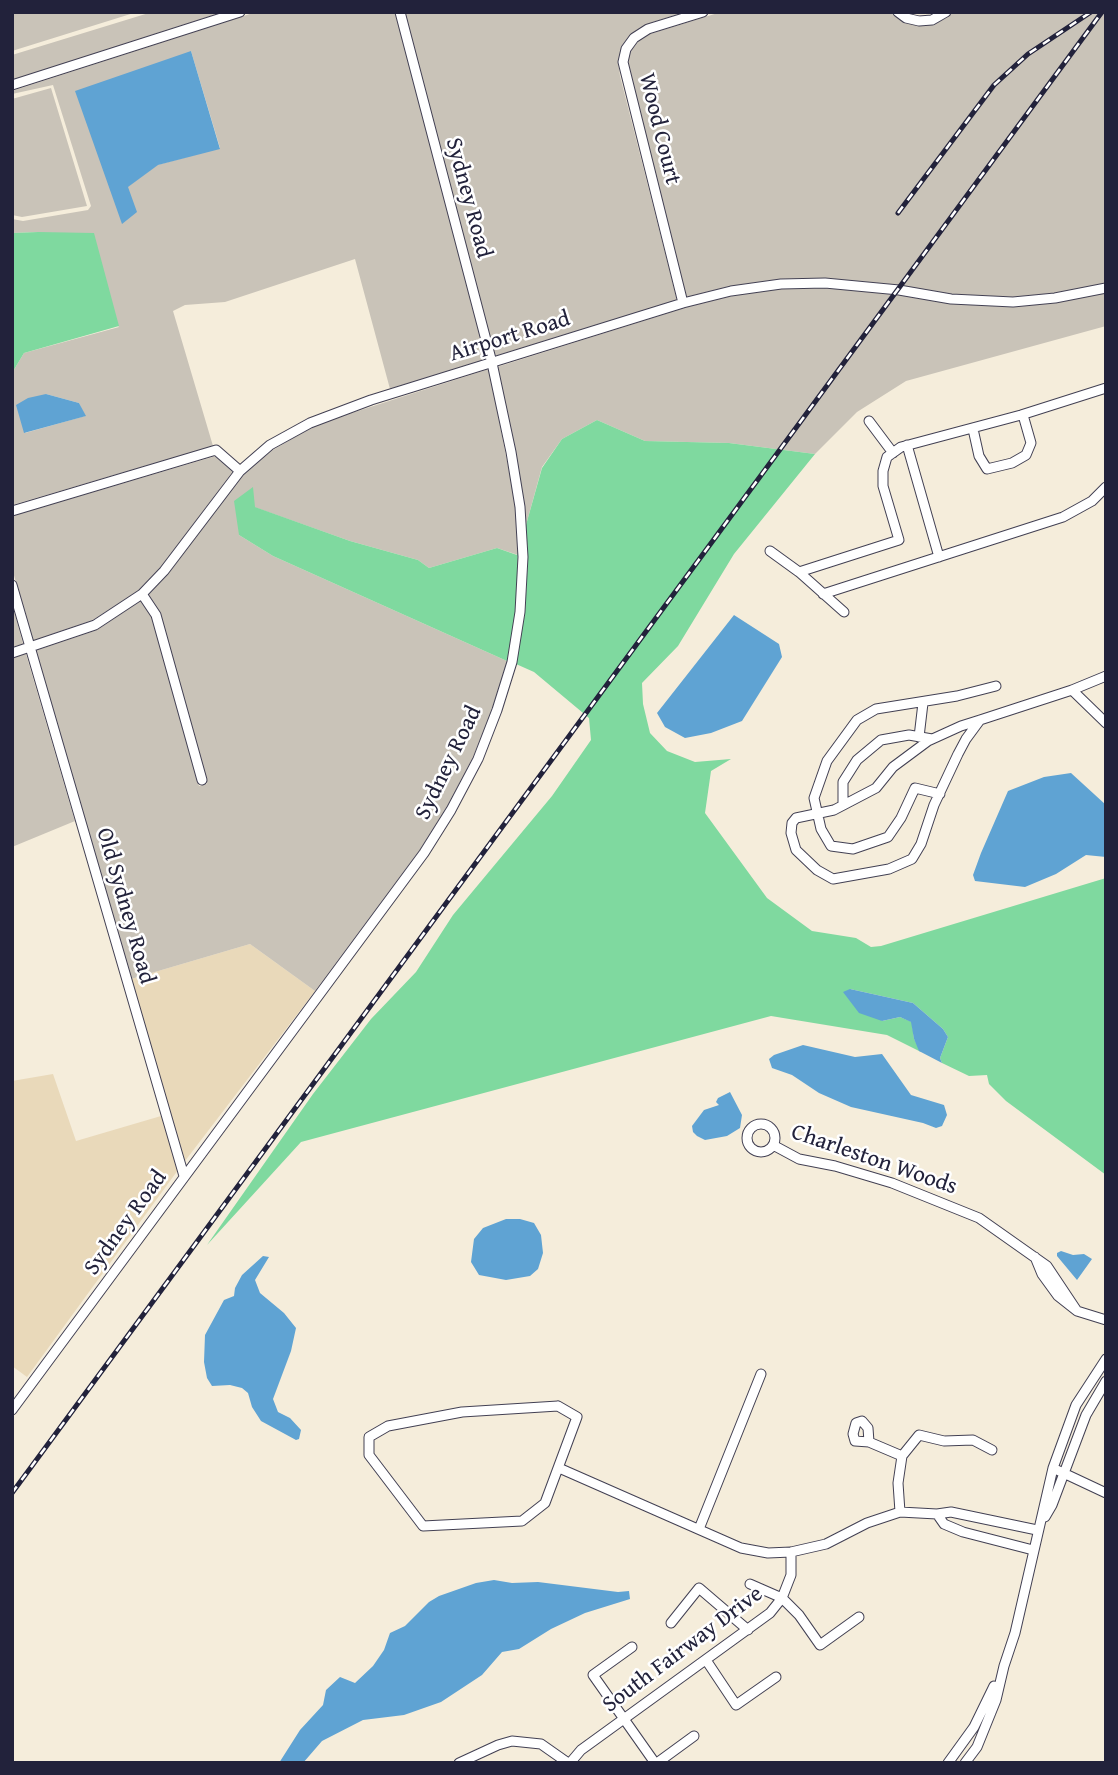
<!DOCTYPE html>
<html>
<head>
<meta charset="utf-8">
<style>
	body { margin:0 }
	#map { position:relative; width:1118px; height:1775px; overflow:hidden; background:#f5eddb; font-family:"Gentium Book Plus",serif }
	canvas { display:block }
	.frame { position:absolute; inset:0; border:14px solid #22223b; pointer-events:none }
</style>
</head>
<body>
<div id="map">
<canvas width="1118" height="1775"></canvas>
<div class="frame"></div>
</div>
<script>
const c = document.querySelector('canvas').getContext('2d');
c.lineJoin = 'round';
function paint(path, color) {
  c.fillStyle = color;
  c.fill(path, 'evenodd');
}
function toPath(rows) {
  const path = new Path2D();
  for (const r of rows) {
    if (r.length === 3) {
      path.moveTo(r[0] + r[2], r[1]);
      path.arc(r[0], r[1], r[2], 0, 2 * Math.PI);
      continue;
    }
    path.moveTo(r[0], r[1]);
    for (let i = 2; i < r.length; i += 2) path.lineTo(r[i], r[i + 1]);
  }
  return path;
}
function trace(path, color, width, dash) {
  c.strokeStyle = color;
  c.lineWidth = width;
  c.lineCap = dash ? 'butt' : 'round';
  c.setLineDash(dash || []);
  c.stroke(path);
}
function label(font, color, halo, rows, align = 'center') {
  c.font = font + ' "Gentium Book Plus",serif';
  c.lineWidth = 5;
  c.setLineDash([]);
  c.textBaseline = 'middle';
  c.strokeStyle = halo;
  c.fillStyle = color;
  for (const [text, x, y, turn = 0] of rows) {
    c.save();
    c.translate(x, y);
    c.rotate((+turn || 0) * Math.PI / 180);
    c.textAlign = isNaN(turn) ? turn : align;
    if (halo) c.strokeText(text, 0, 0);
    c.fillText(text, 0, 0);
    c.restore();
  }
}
paint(toPath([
	[250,944,315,991,185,1161,131,979],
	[53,1074,76,1141,161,1116,158,1102,178,1170,27,1377,12,1366,12,1081]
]), '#e9d9ba');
paint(toPath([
	[12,12,137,12,12,51],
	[152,12,223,12,12,80,12,55],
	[256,12,395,12,486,359,390,389,355,259,225,302,185,305,173,311,213,446,12,505,12,373,24,353,119,327,38,232,12,233,12,219,23,221,88,210,91,206,53,85,12,94,12,91],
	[191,51,220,148,157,165,127,187],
	[46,394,79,403,85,416,25,433],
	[404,12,685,12,647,24,631,35,622,46,618,61,620,76,677,300,495,356],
	[721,12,891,12,905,23,919,26,934,24,947,18,953,12,1106,12,1106,283,1054,293,1013,297,951,294,899,285,825,278,780,279,730,286,686,297,628,63,630,52,638,42,650,34],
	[51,88,87,206,22,217,12,215,12,99],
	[825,288,898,295,951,304,1014,307,1056,303,1106,293,1106,326,906,381,857,412,815,454,729,443,645,441,597,420,562,439,542,467,526,525,515,452,497,367,684,308,732,296,781,289],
	[489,369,516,507,518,555,497,548,429,568,418,560,350,541,254,507,239,535,273,556,507,661,493,708,473,757,447,807,419,851,315,991,250,944,131,979,35,651,97,630,141,601,152,618,199,786,207,784,160,614,148,595,168,574,243,474,273,450,312,427,336,418],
	[216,456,233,471,161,567,139,590,93,620,32,641,12,568,12,516],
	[12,603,23,644,12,647],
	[26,654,76,825,75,821,12,847,12,658]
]), '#c9c3b8');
paint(toPath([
	[38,232,94,233,119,326,24,353,12,373,12,233],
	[597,420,645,441,729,443,815,454,734,554,678,646,642,683,643,704,650,733,667,751,695,762,731,759,711,771,705,813,767,898,812,931,856,938,871,947,881,946,1106,878,1106,1175,1006,1101,989,1084,987,1075,969,1076,942,1063,940,1058,948,1037,943,1029,913,1003,850,989,882,1021,900,1017,912,1022,914,1039,921,1052,887,1035,771,1016,301,1142,207,1245,313,1094,371,1019,416,972,453,915,552,796,591,740,589,718,534,672,516,664,525,613,528,558,526,525,542,468,562,439],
	[253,487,255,507,350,541,418,560,429,568,497,548,517,555,518,552,516,611,507,661,273,556,239,535,234,501]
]), '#7fd99f');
paint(toPath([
	[191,51,220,149,158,165,128,187,137,212,122,224,75,91],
	[46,394,79,403,86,416,24,433,16,405,28,398],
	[734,615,779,644,782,657,742,721,711,733,685,738,665,727,657,713],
	[1071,773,1106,805,1106,857,1086,855,1056,874,1025,887,975,881,973,875,981,853,1008,791,1044,777],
	[850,989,913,1003,943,1029,948,1037,940,1058,942,1063,919,1051,914,1039,911,1022,900,1017,882,1021,859,1013,843,992],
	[803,1045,855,1057,882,1054,911,1095,944,1105,947,1115,942,1126,936,1128,923,1123,851,1107,819,1093,792,1075,772,1068,769,1059,774,1055],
	[730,1092,742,1115,740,1128,727,1136,705,1140,697,1136,693,1132,692,1126,704,1110,719,1105,716,1102,718,1098],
	[506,1219,520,1219,534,1223,541,1235,543,1253,538,1269,530,1276,506,1280,479,1275,471,1262,474,1239,483,1228],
	[1061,1251,1073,1255,1084,1254,1092,1259,1077,1280,1057,1256,1057,1253],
	[263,1256,269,1257,255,1280,260,1293,284,1313,296,1328,291,1351,273,1399,278,1412,290,1418,301,1430,299,1439,296,1440,261,1421,252,1407,248,1393,242,1388,230,1385,212,1386,207,1378,204,1362,205,1335,224,1300,234,1296,235,1288,242,1275],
	[494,1580,512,1583,538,1582,618,1592,629,1591,630,1599,585,1613,551,1629,519,1649,502,1652,482,1675,441,1702,404,1715,363,1720,322,1741,303,1763,279,1763,300,1730,323,1705,326,1690,340,1677,355,1683,373,1666,384,1650,390,1633,405,1626,429,1602,439,1596,476,1583]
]), '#5fa3d3');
const minor = toPath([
	[898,12,906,18,919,21,932,20,946,12],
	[12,85,240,12],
	[683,303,623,62,626,49,634,38,648,29,703,12],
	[869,421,893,453],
	[973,429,979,456,987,469,1012,463,1026,455,1031,443,1023,415],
	[907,445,939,557],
	[12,511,216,450,240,471],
	[770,551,799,572,844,612],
	[799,572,899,540,883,486,883,471,887,457,901,447,1021,415,1106,388],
	[12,585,184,1176],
	[142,594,156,615,202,780],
	[823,594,1063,517,1092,501,1106,487],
	[12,653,95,625,142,594,164,571,240,471,270,445,310,423,371,400,683,303,731,291,781,284,825,283,899,290,951,299,1013,302,1055,298,1106,288],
	[1072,690,1106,723],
	[980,720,966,739,958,754,934,805,921,844,912,859,889,869,833,879,817,870,796,850,791,833,792,823,796,818,834,810,876,788,893,767,928,741,961,726,980,720,1072,690,1106,676],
	[919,737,923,703],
	[940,794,915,788,901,818,888,837,853,849,831,846,821,829,814,798,827,761,857,720,876,709,957,696,996,686],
	[843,805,843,782,857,760,881,740,909,735,932,739],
	[761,1138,14],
	[773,1145,799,1159,835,1166,892,1183,979,1218,1047,1266,1077,1311],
	[1035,1257,1042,1274,1058,1296,1077,1311,1106,1320],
	[558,1406,577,1417,545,1503,522,1521,423,1526,369,1455,369,1437,388,1426,462,1412,558,1406],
	[12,1410,424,853,451,810,478,759,497,710,512,662,520,612,523,557,520,507,511,452,492,363,400,12],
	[869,1442,855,1441,853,1434,856,1423,862,1421,868,1428,869,1442,902,1456],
	[559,1468,741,1548,768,1553,791,1552,826,1544,867,1523,900,1512,937,1514,951,1512,1037,1530],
	[1057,1470,1106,1493],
	[900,1512,898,1483,902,1456,919,1435,944,1441,973,1440,992,1450],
	[937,1514,944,1524,963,1532,1033,1550],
	[1045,1517,1052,1505,1086,1415,1106,1381],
	[699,1529,761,1374],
	[750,1584,782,1598,799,1615,820,1645,859,1617],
	[671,1623,699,1588,748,1630],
	[632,1647,593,1675,655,1763],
	[706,1660,736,1705,776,1677],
	[459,1763,498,1745,512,1741,541,1744,568,1763],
	[570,1763,581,1750,770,1613,782,1598,791,1575,791,1552],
	[657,1763,694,1736],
	[948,1763,974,1727,994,1686],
	[965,1763,977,1747,996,1700,1004,1666,1015,1633,1053,1468,1076,1405,1106,1359]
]);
trace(minor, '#424053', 11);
trace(minor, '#fff', 9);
const rail = toPath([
	[898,213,994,85,1028,54,1091,12],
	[12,1493,1102,12]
]);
trace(rail, '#22223b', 5);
trace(rail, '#fff', 2.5, [8]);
label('23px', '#22223b', '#fff', [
	["Wood Court",659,129,76],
	["Sydney Road",468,198,75],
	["Airport Road",510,337,-17],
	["Sydney Road",449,763,-64],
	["Old Sydney Road",125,906,74],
	["Charleston Woods",874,1160,19],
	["Sydney Road",126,1223,-54],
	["South Fairway Drive",683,1650,-37]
]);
</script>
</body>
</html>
